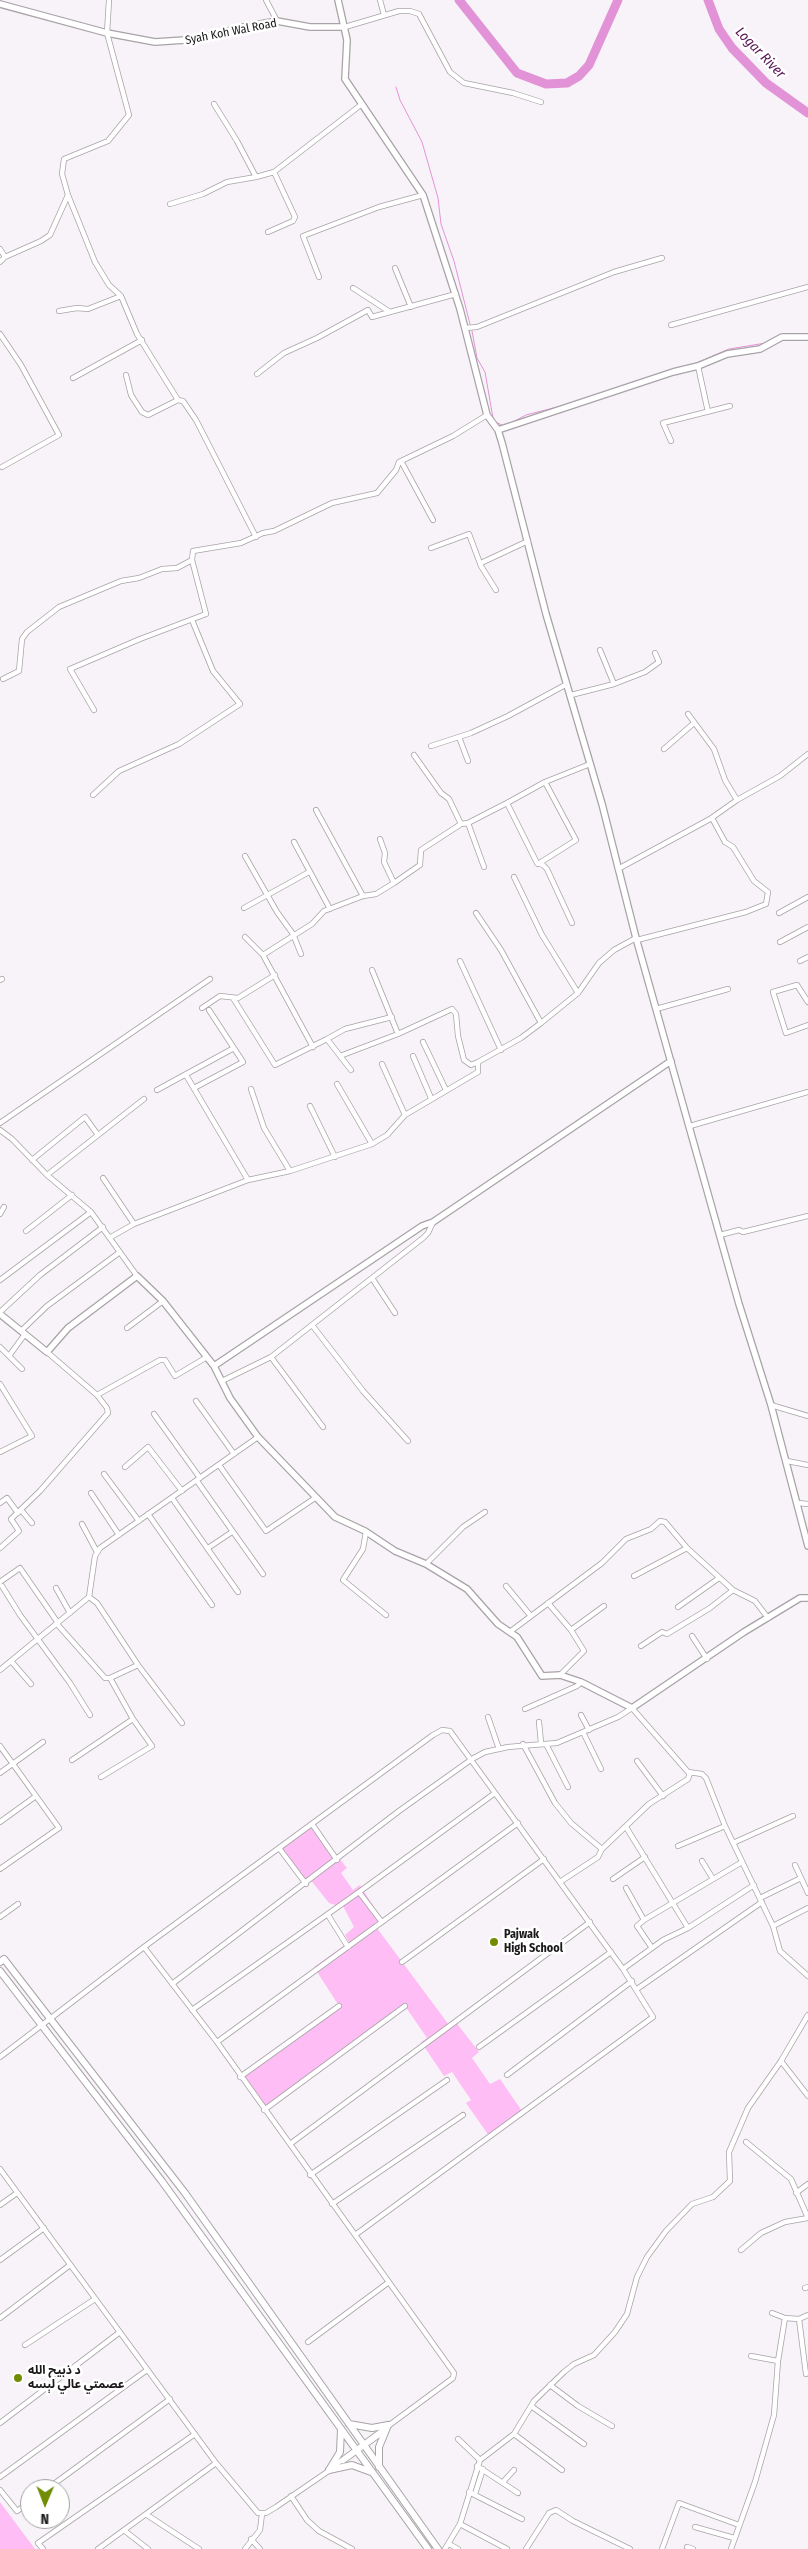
<!DOCTYPE html>
<html>
<head>
<meta charset="utf-8">
<style>
	body { margin:0 }
	#map { position:relative; width:808px; height:2549px; overflow:hidden; background:#f8f3f8; font-family:"Fira Sans Condensed",sans-serif }
	canvas { display:block }
	.north { position:absolute; left:20px; top:2479px; width:50px; height:50px; box-sizing:border-box; background:#fff; border:1px solid #a3a3a3; border-radius:50%; rotate:181deg; font-size:14px; font-weight:700; line-height:20px; text-align:center; color:#1a1819 }
	.north::after { content:''; display:block; margin:auto; width:18px; height:22px; background:#728c04; clip-path:polygon(50% 0,100% 100%,50% 72%,0 100%) }
</style>
</head>
<body>
<div id="map">
<canvas width="808" height="2549"></canvas>
<div class="north">N</div>
</div>
<script>
const c = document.querySelector('canvas').getContext('2d');
c.lineJoin = 'round';
function paint(path, color) {
  c.fillStyle = color;
  c.fill(path, 'evenodd');
}
function toPath(rows) {
  const path = new Path2D();
  for (const r of rows) {
    path.moveTo(r[0], r[1]);
    for (let i = 2; i < r.length; i += 2) path.lineTo(r[i], r[i + 1]);
  }
  return path;
}
function trace(path, color, width, dash) {
  c.strokeStyle = color;
  c.lineWidth = width;
  c.lineCap = dash ? 'butt' : 'round';
  c.setLineDash(dash || []);
  c.stroke(path);
}
function label(font, color, halo, rows, align = 'center') {
  c.font = font + ' "Fira Sans Condensed","Noto Sans Arabic",sans-serif';
  c.lineWidth = 5;
  c.setLineDash([]);
  c.textBaseline = 'middle';
  c.strokeStyle = halo;
  c.fillStyle = color;
  for (const [text, x, y, turn = 0] of rows) {
    c.save();
    c.translate(x, y);
    c.rotate((+turn || 0) * Math.PI / 180);
    c.textAlign = isNaN(turn) ? turn : align;
    if (halo) c.strokeText(text, 0, 0);
    c.fillText(text, 0, 0);
    c.restore();
  }
}
paint(toPath([
	[312,1824,347,1868,341,1873,353,1890,360,1885,381,1918,374,1924,449,2025,455,2021,479,2052,472,2058,490,2084,500,2079,522,2111,489,2136,466,2103,471,2100,452,2072,444,2076,421,2042,427,2038,405,2006,264,2110,240,2077,339,2006,314,1967,349,1942,345,1935,354,1927,342,1904,335,1905,329,1903,309,1878,303,1882,279,1848],
	[0,2502,35,2549,0,2549]
]), '#ffbdf5');
trace(toPath([
	[396,87,400,100,422,142,438,198,441,224,454,261,470,324],
	[472,331,477,358,485,372,493,418],
	[694,364,729,349,766,343],
	[627,384,644,379],
	[495,422,502,425],
	[511,423,526,415,561,406]
]), '#e293d7', 1);
trace(toPath([
	[459,0,517,73,546,84,567,83,579,76,589,65,618,0],
	[708,0,719,29,732,48,766,83,808,113]
]), '#e293d7', 9);
const minor = toPath([
	[266,0,277,21],
	[380,0,384,15],
	[345,27,399,11,410,11,419,14,450,72,464,83,513,93,541,102],
	[214,104,237,141,256,177],
	[68,195,95,262,109,285,121,296,137,334,178,400,183,401,196,420,256,537],
	[170,204,203,194,227,182,256,177,274,172,362,104],
	[268,232,293,221,295,217,274,172],
	[0,249,5,257],
	[0,262,5,257,41,241,50,235,68,195,62,174,64,159,108,141,129,115,107,33,109,0],
	[395,268,411,307],
	[319,277,303,236,379,207,423,195],
	[353,288,390,312,456,294],
	[59,311,77,308,88,309,121,296],
	[671,325,808,287],
	[465,328,477,327,614,272,662,258],
	[0,334,21,365,59,435,2,467],
	[698,366,708,412],
	[257,374,284,353,317,338,368,310,372,317,390,312],
	[126,375,131,395,142,412,148,415,178,400],
	[73,378,142,340],
	[671,441,663,423,730,406],
	[401,461,433,520],
	[431,548,469,534,481,566,496,590],
	[481,563,528,541],
	[600,650,614,684],
	[3,679,19,671,22,639,27,632,59,607,121,581,139,578,162,569,177,568,192,560,193,551,241,543,263,533,274,531,332,503,377,493,396,470,399,462,453,436,487,415],
	[571,695,614,684,645,672,659,662,655,653],
	[94,710,70,669,140,639,206,614,192,560],
	[688,714,714,749,725,780,737,800],
	[459,737,468,761],
	[431,746,471,733,508,716,567,684],
	[664,749,694,723],
	[414,755,441,793,449,799,461,824],
	[93,795,119,771,179,744,240,704,213,671,192,620],
	[507,803,537,863,543,865,547,869,572,923],
	[316,810,363,896],
	[468,823,484,867],
	[380,839,385,853,384,862,394,883],
	[294,842,330,909],
	[245,856,277,912,293,934,301,954],
	[538,864,576,840,545,782],
	[618,869,710,819,737,800,780,776,808,754],
	[514,877,542,935,578,993],
	[244,908,309,872],
	[476,913,501,950,541,1023],
	[779,913,808,897],
	[245,937,263,955],
	[637,940,746,912,766,904,768,892,754,881,733,847,725,842,712,818],
	[780,942,808,927],
	[460,961,501,1050],
	[800,961,808,957],
	[372,970,398,1034],
	[0,980,2,979],
	[233,998,275,1065,327,1039,351,1070],
	[808,1002,797,985,773,992,786,1033,808,1025],
	[202,1008,220,996,238,998,275,975],
	[656,1009,728,989],
	[327,1039,345,1029,392,1017],
	[423,1042,446,1090],
	[313,1047,263,955,312,924,324,911,363,896,376,894,394,883,420,865,421,850,461,824,468,823,507,803,545,782,590,764],
	[340,1056,398,1034,452,1009,456,1014,458,1036,464,1060,471,1065,478,1062],
	[413,1056,431,1098],
	[382,1064,405,1115],
	[186,1075,248,1180],
	[337,1084,372,1144],
	[194,1088,243,1062,209,1010],
	[251,1089,264,1128,290,1171],
	[157,1090,234,1048],
	[310,1106,335,1157],
	[0,1123,210,979],
	[690,1126,808,1092],
	[0,1130,12,1139,47,1175,91,1212,137,1276],
	[32,1160,85,1117,98,1135],
	[47,1175,144,1099],
	[103,1178,134,1224],
	[0,1214,4,1207],
	[26,1231,72,1195],
	[720,1235,739,1230,743,1232,808,1216],
	[111,1237,134,1224,248,1180,290,1171,372,1144,387,1135,405,1115,478,1072,478,1062,521,1038,541,1023,578,993,599,963,614,950,636,938],
	[372,1278,395,1313],
	[0,1280,91,1212],
	[0,1312,40,1275,103,1227],
	[312,1325,363,1391,408,1441],
	[127,1328,163,1301],
	[21,1331,47,1306,120,1252],
	[0,1347,22,1369],
	[9,1356,25,1334],
	[271,1357,323,1427],
	[222,1381,271,1357,423,1238,428,1233,433,1222],
	[0,1384,32,1436,0,1452],
	[97,1395,160,1360,165,1360,175,1376,207,1357],
	[196,1401,234,1454],
	[771,1405,808,1416],
	[154,1414,200,1478],
	[787,1461,808,1465],
	[219,1465,266,1531,315,1498],
	[125,1467,148,1447,182,1491],
	[104,1474,139,1521],
	[197,1481,263,1574],
	[91,1493,119,1535],
	[172,1498,238,1592],
	[0,1503,7,1498,18,1513],
	[798,1503,808,1504],
	[21,1510,32,1523],
	[148,1514,212,1605],
	[82,1524,97,1552],
	[366,1532,363,1549,343,1580,386,1615],
	[0,1548,19,1531,11,1519,40,1491,108,1413,107,1408,97,1395,47,1352],
	[208,1548,232,1532],
	[426,1564,463,1527,485,1512],
	[634,1576,687,1548],
	[0,1582,20,1568,58,1623],
	[2,1586,20,1615,70,1683,90,1715],
	[506,1586,530,1615],
	[56,1588,70,1613],
	[89,1597,97,1603,138,1665,182,1723],
	[548,1603,571,1630,584,1651,560,1675],
	[678,1607,719,1578],
	[57,1624,105,1678,110,1678,133,1719,152,1746,101,1777],
	[571,1630,604,1606],
	[511,1631,602,1563,626,1539,651,1529,660,1521,665,1522,687,1548,733,1590,755,1601,768,1618],
	[692,1636,707,1659],
	[641,1646,662,1632,667,1634,710,1608,733,1590],
	[11,1661,31,1684],
	[0,1670,89,1597,95,1556,100,1548,258,1437],
	[110,1678,138,1665],
	[525,1709,577,1686,581,1682],
	[581,1715,589,1730],
	[488,1717,499,1749],
	[539,1722,541,1743],
	[583,1732,601,1769],
	[523,1744,555,1803,571,1823,602,1849],
	[546,1744,568,1787],
	[0,1746,59,1828,0,1869],
	[72,1760,133,1719],
	[637,1761,663,1796],
	[0,1773,43,1742],
	[0,1822,36,1796],
	[312,1824,337,1860],
	[626,1827,688,1928],
	[733,1843,793,1816],
	[678,1846,725,1826],
	[279,1848,306,1884],
	[702,1861,713,1879],
	[795,1865,808,1893],
	[613,1879,645,1857],
	[560,1882,598,1857,602,1849,649,1804,688,1779,690,1773],
	[626,1888,644,1920],
	[359,1892,381,1921],
	[760,1898,801,1878],
	[328,1915,348,1947],
	[0,1917,18,1904],
	[773,1926,808,1908],
	[144,1947,217,2042,454,2373,453,2378,334,2466],
	[652,1948,637,1926,644,1920,742,1862],
	[402,1962,544,1859],
	[623,1969,663,1940,688,1928,754,1885],
	[172,1984,399,1811,472,1759,485,1752,508,1747,557,1743,618,1717,632,1708,688,1772,702,1774,706,1778,725,1826,773,1926,780,1951,808,1976],
	[637,1989,762,1902],
	[192,2010,359,1892,495,1793],
	[217,2042,518,1823],
	[479,2047,611,1952],
	[0,2057,144,1947,433,1735,442,1730,450,1731,623,1969,653,2017,355,2235],
	[781,2061,808,2096],
	[507,2075,632,1981],
	[240,2077,339,2006],
	[264,2110,405,2006],
	[746,2142,791,2179,808,2218],
	[290,2144,590,1922],
	[0,2169,216,2463,258,2513,266,2513,276,2507,330,2470],
	[310,2175,447,2080],
	[796,2193,808,2184],
	[332,2204,463,2115],
	[0,2205,17,2193],
	[741,2250,761,2233,785,2222,808,2218],
	[0,2260,44,2228],
	[805,2288,808,2287],
	[772,2313,785,2318,799,2319,808,2315],
	[0,2318,70,2265],
	[799,2319,806,2374],
	[308,2342,389,2282],
	[25,2345,95,2299],
	[751,2356,778,2361],
	[550,2385,578,2406,612,2426],
	[531,2406,584,2444],
	[0,2423,120,2332],
	[514,2434,562,2470],
	[458,2439,480,2460],
	[343,2461,379,2435],
	[477,2466,518,2493],
	[0,2477,147,2370],
	[503,2482,514,2470],
	[47,2489,170,2399],
	[0,2490,17,2511,30,2502],
	[469,2492,522,2519],
	[475,2494,483,2469],
	[291,2496,307,2520,319,2531,352,2549],
	[147,2515,199,2549],
	[460,2524,507,2549],
	[695,2527,734,2538],
	[125,2531,148,2549],
	[251,2539,260,2549],
	[449,2544,458,2549],
	[687,2547,693,2549],
	[43,2549,38,2543,195,2434],
	[98,2549,216,2463],
	[245,2549,260,2530,262,2514],
	[445,2549,460,2524,480,2460,514,2434,534,2401,564,2372,574,2364,594,2355,615,2332,627,2314,637,2277,647,2257,666,2231,692,2204,713,2197,730,2181,729,2152,748,2108,781,2061,808,2015],
	[526,2549,549,2513,556,2510,573,2521,630,2549],
	[662,2549,679,2503,739,2525],
	[731,2549,755,2482,774,2415,778,2361,785,2318]
]);
const tertiary = toPath([
	[338,0,347,40,345,79,423,195,460,309,487,415,498,430,502,443,546,614,602,804,636,938,739,1304,771,1405,808,1546],
	[0,4,107,33,155,42,200,39,238,28,277,21,310,27,345,27],
	[498,430,673,372,698,366,727,354,760,349,782,337,808,337],
	[0,1314,47,1352,68,1328,137,1276,163,1301,214,1366,230,1398,258,1437,335,1517,365,1531,395,1551,426,1564,467,1589,498,1624,517,1637,542,1676,560,1675,581,1682,632,1708,744,1632,800,1598,808,1598],
	[214,1366,422,1226,433,1222,671,1061]
]);
const secondary = toPath([
	[0,1962,4,1959,185,2193,438,2549],
	[0,1971,161,2180,428,2549],
	[349,2424,372,2428,388,2425],
	[379,2467,379,2447,388,2425],
	[329,2470,340,2452,341,2429],
	[329,2470,352,2465,371,2472]
]);
trace(minor, '#a8a3a7', 6);
trace(tertiary, '#a8a3a7', 8);
trace(secondary, '#a8a3a7', 8);
trace(minor, '#fff', 4.5);
trace(tertiary, '#fff', 5.5);
trace(secondary, '#fff', 6);
for (const [x, y, r, color] of [
	[494,1942,5,"#728c04"],
	[18,2378,5,"#728c04"]
]) {
  const dot = new Path2D();
  dot.arc(x, y, r, 0, 2 * Math.PI);
  c.fillStyle = color;
  c.fill(dot);
  trace(dot, '#fff', 2);
}
label('12px', '#1a1819', '#fff', [
	["Syah Koh Wal Road",231,32,-11]
]);
label('bold 12px', '#1a1819', '#fff', [
	["Pajwak",504,1935],
	["High School",504,1949],
	["د ذبیح الله",28,2371],
	["عصمتي عالي لېسه",28,2385]
], 'left');
label('italic 14px', '#591454', '#fff', [
	["Logar River",760,53,46]
]);
</script>
</body>
</html>
